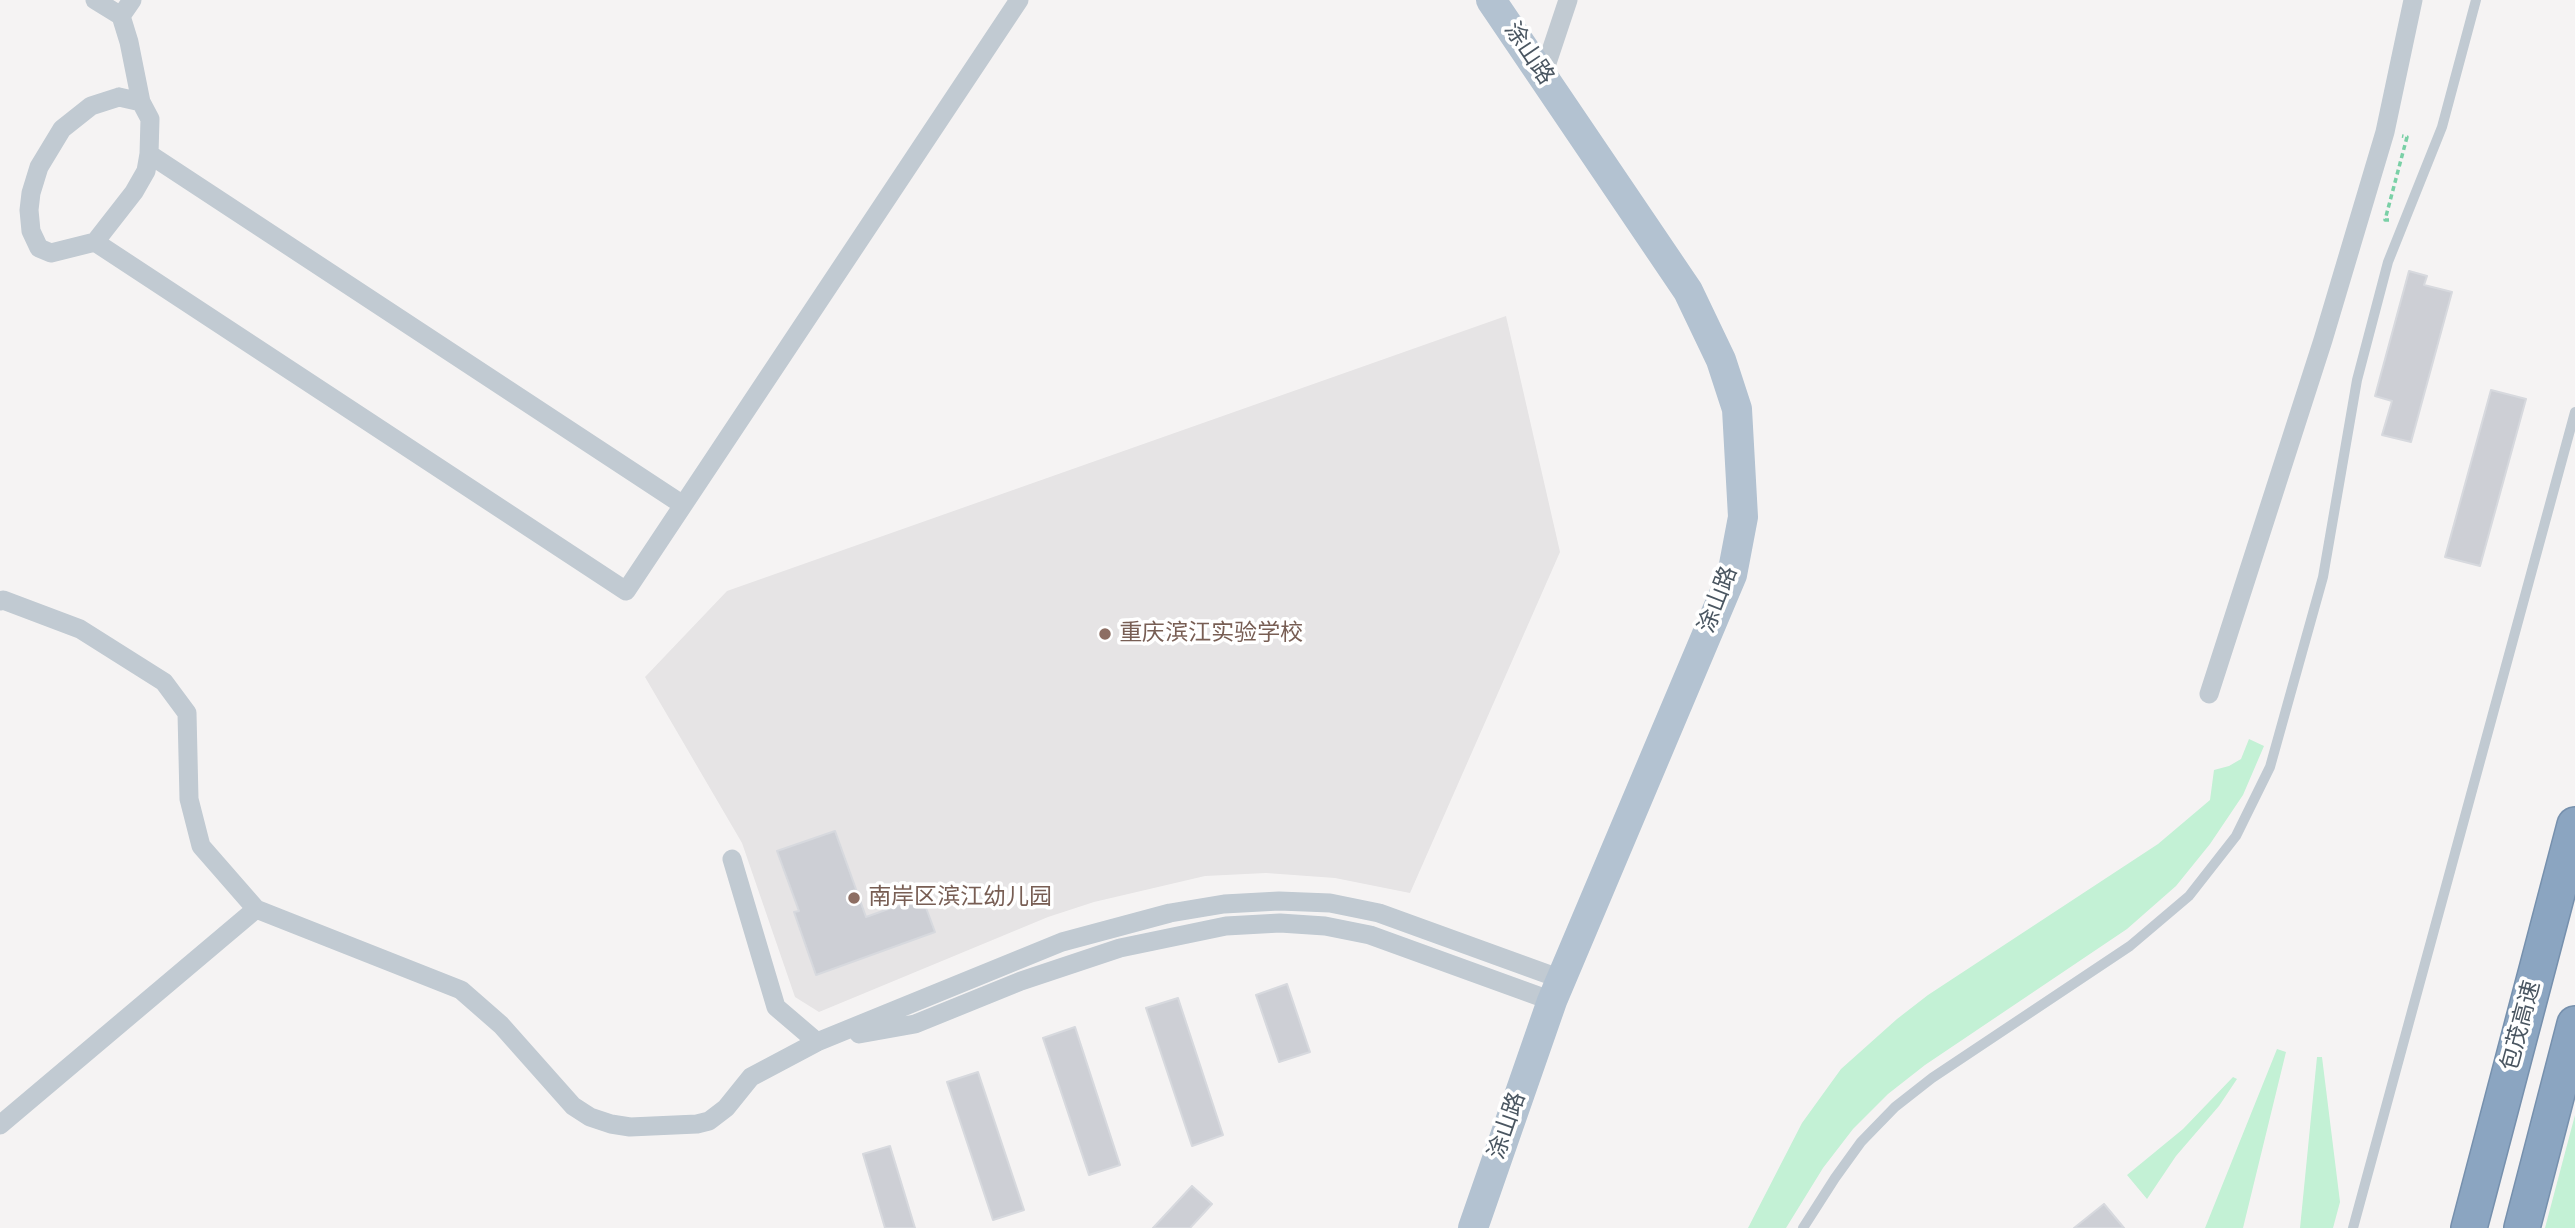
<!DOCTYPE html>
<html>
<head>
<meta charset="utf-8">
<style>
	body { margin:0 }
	canvas { display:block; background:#f5f3f3 }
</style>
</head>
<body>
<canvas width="2575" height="1228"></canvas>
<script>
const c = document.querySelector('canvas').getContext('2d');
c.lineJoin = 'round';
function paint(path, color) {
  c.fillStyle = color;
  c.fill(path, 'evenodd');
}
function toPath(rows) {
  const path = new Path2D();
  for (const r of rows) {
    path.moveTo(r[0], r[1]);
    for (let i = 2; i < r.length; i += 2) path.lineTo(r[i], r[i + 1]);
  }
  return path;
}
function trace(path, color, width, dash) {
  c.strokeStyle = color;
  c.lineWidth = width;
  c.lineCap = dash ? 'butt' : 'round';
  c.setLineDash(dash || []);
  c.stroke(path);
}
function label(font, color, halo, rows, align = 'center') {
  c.font = font + ' Roboto,"Noto Sans SC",sans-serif';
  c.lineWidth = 7;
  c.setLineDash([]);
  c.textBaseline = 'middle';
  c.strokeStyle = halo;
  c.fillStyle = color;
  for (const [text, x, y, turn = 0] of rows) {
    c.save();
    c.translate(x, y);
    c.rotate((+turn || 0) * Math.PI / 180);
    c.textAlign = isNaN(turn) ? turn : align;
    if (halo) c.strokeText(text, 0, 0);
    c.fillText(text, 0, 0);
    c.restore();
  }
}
paint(toPath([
	[1506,316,1560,552,1410,893,1335,878,1266,873,1205,876,1094,902,1048,917,819,1012,795,997,742,843,645,677,727,591]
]), '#e6e4e5');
paint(toPath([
	[2249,739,2264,746,2243,795,2210,844,2176,886,2127,929,1925,1065,1888,1094,1853,1129,1823,1168,1786,1228,1748,1228,1802,1123,1841,1069,1897,1019,1928,995,2158,844,2210,800,2214,770,2229,766,2241,759],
	[2277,1049,2286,1052,2243,1228,2205,1228],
	[2317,1057,2322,1057,2340,1202,2333,1228,2300,1228],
	[2233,1077,2237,1079,2219,1106,2176,1156,2147,1199,2127,1175,2183,1129],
	[2575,1115,2575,1228,2545,1228]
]), '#c3f1d5');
const building = toPath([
	[2409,271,2427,276,2424,285,2452,292,2411,442,2382,435,2392,401,2375,396,2409,271],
	[2491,390,2526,399,2480,566,2445,557,2491,390],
	[835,831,866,917,922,897,935,932,816,975,794,912,799,911,777,851,835,831],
	[1287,984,1310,1052,1279,1062,1256,995,1287,984],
	[1178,998,1223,1135,1192,1146,1146,1008,1178,998],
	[1075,1027,1120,1165,1089,1175,1043,1038,1075,1027],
	[978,1072,1024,1210,993,1220,947,1082,978,1072],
	[890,1146,915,1228,885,1228,863,1154,890,1146],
	[1192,1186,1212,1204,1190,1228,1153,1228,1192,1186],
	[2104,1204,2124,1228,2074,1228,2104,1204]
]);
paint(building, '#cdcfd5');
trace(building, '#d7d9de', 2);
const highway = toPath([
	[2469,1228,2575,825],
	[2522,1228,2575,1024]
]);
trace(highway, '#7690ad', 38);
trace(toPath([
	[2389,220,2385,220,2407,137,2402,136]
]), '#7ad0a6', 3.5, [5, 3.5]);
trace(toPath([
	[1803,1228,1835,1178,1861,1142,1895,1107,1932,1078,2130,946,2189,896,2236,836,2270,767,2323,577,2357,380,2388,262,2442,127,2476,0],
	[2353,1228,2575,412]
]), '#c1cad2', 10);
trace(toPath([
	[95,0,121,16,129,42,141,102],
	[121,16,132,0],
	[1543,75,1568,0],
	[119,97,141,102,150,119,149,154,146,171,134,192,95,242,51,253,39,248,31,231,29,210,31,193,39,167,62,129,91,106,119,97],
	[149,154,683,505],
	[95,242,626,591,1019,0],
	[0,601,3,600,80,629,164,682,187,713,189,799,201,846,256,909,461,990,501,1025,573,1106,590,1117,611,1124,630,1127,697,1124,709,1121,726,1108,751,1077,817,1042,1062,942,1170,913,1224,904,1279,901,1330,903,1379,913,1561,979],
	[2209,694,2323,340,2385,132,2413,0],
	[732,859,776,1007,817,1042],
	[859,1034,915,1024,1021,981,1120,948,1226,926,1280,923,1325,926,1370,935,1552,1001],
	[0,1125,256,909]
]), '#c1cad2', 19);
trace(toPath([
	[1473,1228,1552,1001,1732,575,1743,517,1737,409,1721,360,1688,291,1491,0]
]), '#b3c2d1', 30);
trace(highway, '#8ba5c1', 35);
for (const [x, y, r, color] of [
	[1105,634,7,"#8d6e63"],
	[854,898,7,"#8d6e63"]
]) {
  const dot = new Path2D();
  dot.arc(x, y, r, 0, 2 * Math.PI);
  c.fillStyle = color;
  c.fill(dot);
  trace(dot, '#fff', 2.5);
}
label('23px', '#4a5661', '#fff', [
	["涂山路",1528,54,56],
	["涂山路",1719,600,-69],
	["包茂高速",2522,1026,-75],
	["涂山路",1508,1126,-71]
]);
label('23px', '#785e54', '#fff', [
	["重庆滨江实验学校",1119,634],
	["南岸区滨江幼儿园",868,898]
], 'left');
</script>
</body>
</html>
